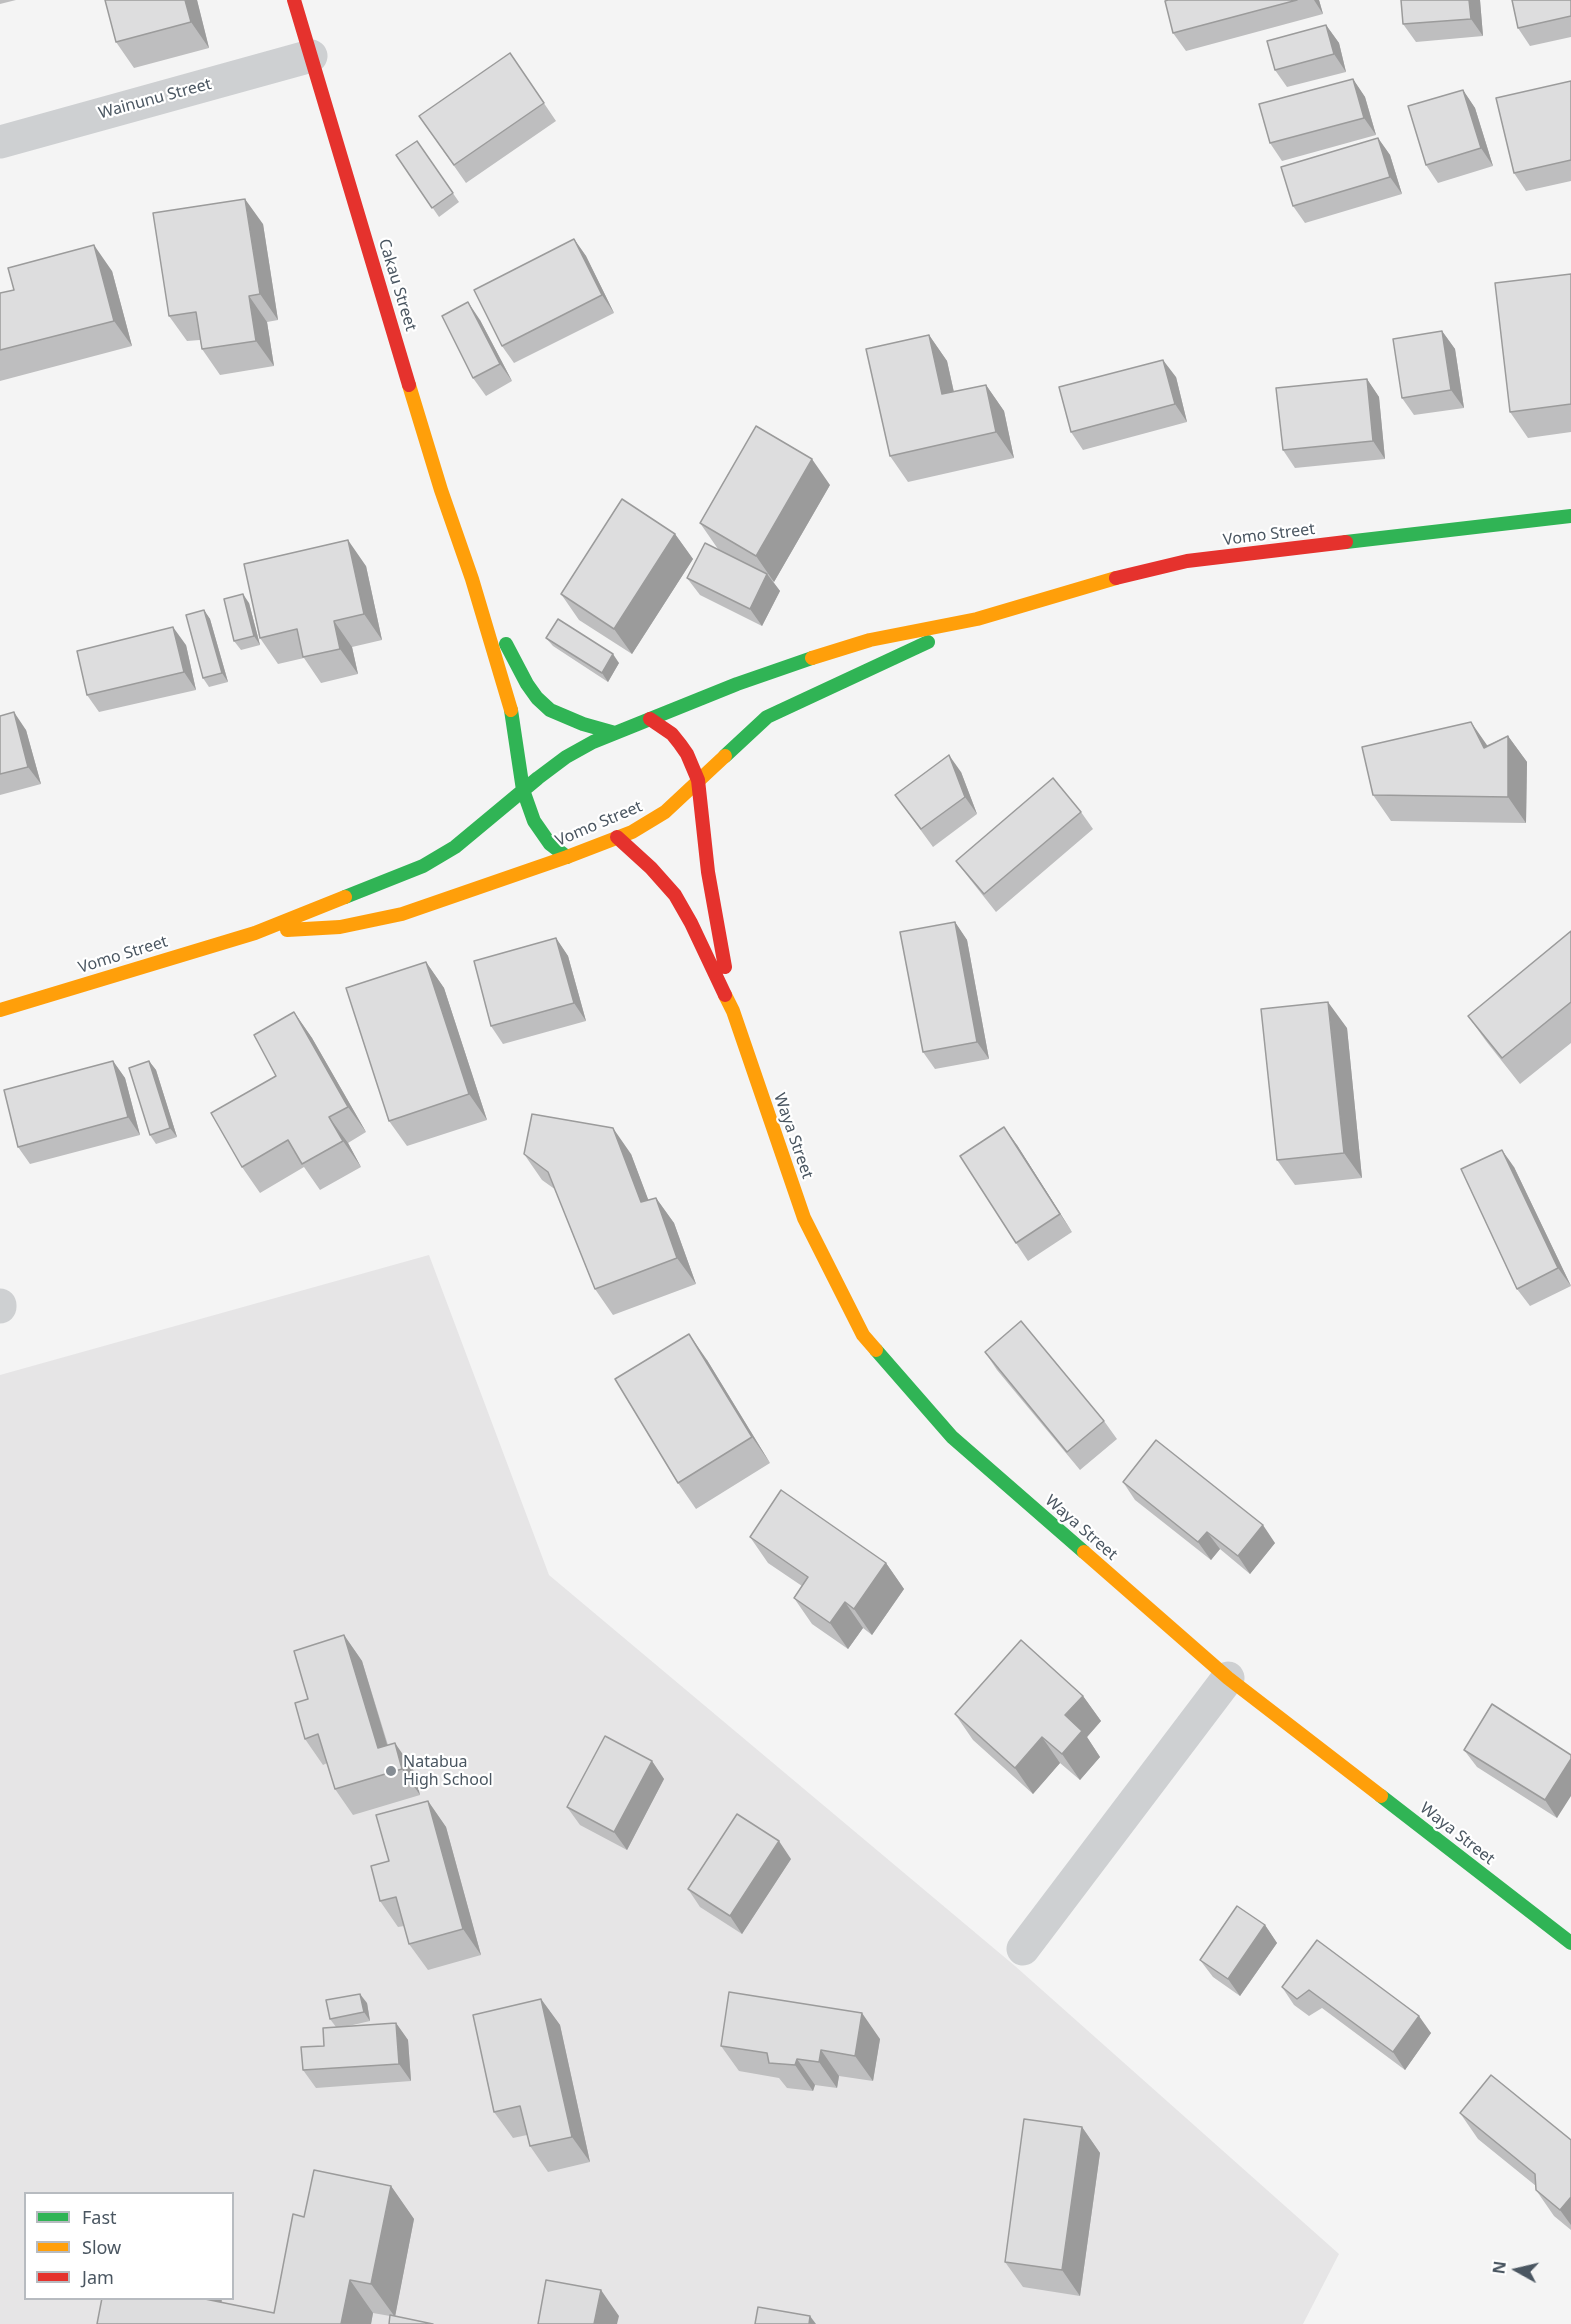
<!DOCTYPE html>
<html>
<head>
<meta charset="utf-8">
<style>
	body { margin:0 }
	#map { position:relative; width:1571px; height:2324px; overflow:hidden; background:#f4f4f4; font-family:"Noto Sans",sans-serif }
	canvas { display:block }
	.legend { position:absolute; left:24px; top:2192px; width:210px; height:108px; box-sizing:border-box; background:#fff; border:2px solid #b7bbc0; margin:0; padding:8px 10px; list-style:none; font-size:18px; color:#4a5661 }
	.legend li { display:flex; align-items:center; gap:12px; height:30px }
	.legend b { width:30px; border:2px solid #b7bbc0 }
	.north { position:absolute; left:1487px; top:2240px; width:60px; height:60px; -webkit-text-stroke:4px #fff; paint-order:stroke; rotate:278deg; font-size:16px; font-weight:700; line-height:24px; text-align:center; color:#4a5661 }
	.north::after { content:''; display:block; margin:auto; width:21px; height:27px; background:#4a5661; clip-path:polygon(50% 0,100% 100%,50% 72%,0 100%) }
</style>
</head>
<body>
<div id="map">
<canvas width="1571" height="2324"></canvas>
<ul class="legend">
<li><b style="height:8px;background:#30b455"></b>Fast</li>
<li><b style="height:8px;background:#ff9f0a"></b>Slow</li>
<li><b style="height:8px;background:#e5322d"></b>Jam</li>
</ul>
<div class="north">N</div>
</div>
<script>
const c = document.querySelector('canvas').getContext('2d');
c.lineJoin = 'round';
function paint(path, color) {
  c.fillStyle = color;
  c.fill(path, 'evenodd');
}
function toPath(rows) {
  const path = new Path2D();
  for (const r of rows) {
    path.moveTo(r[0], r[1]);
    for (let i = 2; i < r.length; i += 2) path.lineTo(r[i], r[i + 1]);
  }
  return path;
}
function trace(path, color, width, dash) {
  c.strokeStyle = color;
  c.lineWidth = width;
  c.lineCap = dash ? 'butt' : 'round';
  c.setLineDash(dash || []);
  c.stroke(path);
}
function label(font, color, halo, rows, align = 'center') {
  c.font = font + ' "Noto Sans",sans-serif';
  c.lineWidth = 4.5;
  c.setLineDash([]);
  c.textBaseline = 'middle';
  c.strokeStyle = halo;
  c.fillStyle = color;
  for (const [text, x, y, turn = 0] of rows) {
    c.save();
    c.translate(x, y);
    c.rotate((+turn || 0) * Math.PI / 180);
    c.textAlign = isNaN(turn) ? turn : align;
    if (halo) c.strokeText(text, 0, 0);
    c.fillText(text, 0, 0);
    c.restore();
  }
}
paint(toPath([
	[429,1255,549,1575,1015,1966,1339,2254,1303,2324,0,2324,0,1375],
	[26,2194,232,2194,232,2298,26,2298]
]), '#e6e5e6');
trace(toPath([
	[0,142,311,56],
	[0,1305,0,1307],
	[1023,1949,1228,1678]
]), '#ced0d2', 33);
trace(toPath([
	[1346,542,1571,516],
	[506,644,527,684,537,698,550,710,583,724,615,733],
	[511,710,523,790,534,821,550,844,567,857],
	[725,756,767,717,928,642],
	[345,897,423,866,455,847,538,778,566,757,593,742,737,684,812,658],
	[876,1350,952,1437,1084,1552],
	[1381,1796,1571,1943]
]), '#30b455', 14);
trace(toPath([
	[409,385,441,490,472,579,511,710],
	[812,658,870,640,977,619,1116,578],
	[287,930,340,927,402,914,567,857,632,832,665,812,725,756],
	[725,995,733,1011,804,1218,863,1335,876,1350],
	[0,1010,255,933,345,897],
	[1084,1552,1228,1678,1381,1796]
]), '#ff9f0a', 14);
trace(toPath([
	[294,0,409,385],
	[1116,578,1187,561,1346,542],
	[650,719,672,734,680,744,687,754,698,780,708,872,725,967],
	[617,837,651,868,675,895,691,923,725,995]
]), '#e5322d', 14);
paint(toPath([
	[0,0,16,0,0,4],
	[197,0,209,48,134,68,116,42],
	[1168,0,1319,0,1323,14,1186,51,1173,33],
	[1401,0,1480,0,1483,36,1416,42,1403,24],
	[1571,0,1571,37,1530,46,1518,28],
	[1326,25,1339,43,1346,72,1287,87,1275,70],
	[510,53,556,121,466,183,419,116],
	[1353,79,1365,97,1376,135,1282,161,1270,143],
	[1571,81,1571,181,1526,191,1514,173],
	[1463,90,1475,108,1493,166,1438,183,1426,165],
	[1378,138,1390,155,1402,194,1305,223,1293,206],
	[417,141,459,202,439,217,396,155],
	[263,224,278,320,267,322,274,366,220,375,202,349,200,340,187,341,169,316],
	[574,239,586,256,614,313,514,363,502,346],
	[112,271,132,346,0,381,0,293],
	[1571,274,1571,432,1528,438,1510,412],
	[480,320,512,381,486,396,473,378],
	[1442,331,1455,349,1464,408,1414,415,1402,398],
	[929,335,947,361,954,392,986,385,1004,411,1014,458,908,482,890,456],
	[1176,377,1187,422,1083,450,1071,432],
	[1367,379,1379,397,1385,459,1295,468,1283,450],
	[830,485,774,582,772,580,780,591,762,626,700,595,687,578,718,549,700,523],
	[675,534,693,559,632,654,579,620,561,594],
	[366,566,382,640,352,647,358,674,321,683,304,658,278,664,260,638],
	[249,603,260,645,241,650,234,641],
	[204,610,210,619,228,682,209,687,203,678],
	[546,638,619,663,608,682,553,646],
	[186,645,196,690,99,712,87,695],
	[0,716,26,730,41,784,0,795],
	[1508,736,1527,762,1526,823,1391,821,1373,795],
	[961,772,977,814,933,847,895,795],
	[1081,812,1093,829,996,912,969,878,956,861],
	[955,922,967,940,989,1059,935,1069,923,1052],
	[1571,931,1571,1043,1520,1084,1486,1041,1468,1016],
	[556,938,568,956,586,1021,503,1044,491,1026],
	[426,962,444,988,487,1120,407,1146,389,1121],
	[294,1012,312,1038,366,1132,348,1143,361,1167,320,1190,304,1167,260,1193,242,1167,276,1076],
	[1347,1028,1362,1178,1295,1185,1277,1160],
	[113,1061,125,1078,140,1135,30,1164,18,1147],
	[149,1061,156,1070,177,1137,156,1144,150,1135],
	[1017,1145,1072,1232,1028,1261,1016,1243],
	[524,1154,631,1154,648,1200,656,1198,674,1223,696,1284,613,1315,595,1289,556,1190,542,1180],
	[1514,1167,1571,1286,1530,1306,1517,1289],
	[985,1352,1104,1421,1117,1439,1080,1470,997,1370],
	[707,1360,770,1463,696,1509,678,1483],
	[1123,1482,1275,1543,1250,1574,1220,1549,1211,1560,1135,1500],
	[750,1537,886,1563,904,1589,872,1635,863,1628,848,1649,812,1624,794,1598,802,1586,768,1563],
	[344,1635,362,1661,388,1745,413,1769,420,1795,353,1815,335,1789,327,1763,323,1765,305,1739],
	[1083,1696,1101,1721,1087,1737,1100,1757,1080,1780,1060,1763,1033,1794,973,1740,955,1714],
	[1464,1750,1571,1755,1557,1818,1477,1767],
	[652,1761,664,1779,627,1850,580,1825,567,1807],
	[428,1801,446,1827,481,1955,428,1970,409,1944,404,1926,398,1927,380,1901,389,1861],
	[791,1859,742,1934,700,1907,688,1889],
	[1265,1925,1277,1943,1240,1996,1213,1977,1200,1960],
	[1317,1940,1431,2033,1405,2070,1322,2008,1309,2016,1294,2005,1282,1987],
	[541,1999,560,2025,590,2162,548,2172,530,2146,527,2135,513,2138,494,2112],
	[367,2003,370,2021,344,2027,396,2023,408,2040,411,2081,316,2088,303,2070,324,2046,336,2027,330,2019],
	[880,2039,873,2081,839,2076,837,2088,815,2085,813,2091,787,2088,779,2078,739,2071,721,2046],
	[1460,2113,1571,2140,1571,2230,1554,2216,1536,2190,1536,2186,1478,2139],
	[1082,2127,1100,2153,1080,2296,1023,2287,1005,2262],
	[391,2186,414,2219,395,2316,390,2316,373,2313,371,2324,102,2298,221,2298,222,2303,274,2313,304,2217]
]), '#bebebf');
paint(toPath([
	[185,0,197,0,209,48,191,22],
	[1314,0,1319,0,1323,14],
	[1469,0,1480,0,1483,36,1471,19],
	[1326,25,1339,43,1346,72,1334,54],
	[1353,79,1365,97,1376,135,1364,118],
	[1463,90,1475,108,1493,166,1481,148],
	[1378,138,1390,155,1402,194,1390,177],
	[245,199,263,224,278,320,260,294],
	[574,239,586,256,614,313,602,295],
	[94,245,112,271,132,346,114,321],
	[249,296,267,322,274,366,256,341],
	[468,302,480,320,512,381,500,364],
	[1442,331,1455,349,1464,408,1451,390],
	[929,335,947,361,960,420,942,394],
	[1163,360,1176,377,1187,422,1175,404],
	[1367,379,1379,397,1385,459,1373,441],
	[986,385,1004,411,1014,458,996,432],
	[812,459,830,485,774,582,756,556],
	[675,534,693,559,632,654,614,629],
	[348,540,366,566,382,640,364,614],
	[767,574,780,591,762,626,750,609],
	[243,594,249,603,260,645,254,636],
	[204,610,210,619,228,682,222,673],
	[334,621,352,647,358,674,340,649],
	[173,627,186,645,196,690,184,672],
	[613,654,619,663,608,682,602,673],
	[14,712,26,730,41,784,28,767],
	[1471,722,1489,748,1484,748],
	[1508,736,1527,762,1526,823,1508,797],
	[949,755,961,772,977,814,965,797],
	[955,922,967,940,989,1059,977,1042],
	[556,938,568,956,586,1021,574,1003],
	[426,962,444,988,487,1120,469,1094],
	[1328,1002,1347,1028,1362,1178,1344,1153],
	[294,1012,312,1038,366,1132,348,1107],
	[113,1061,125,1078,140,1135,128,1117],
	[149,1061,156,1070,177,1137,170,1128],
	[329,1117,348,1143,361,1167,343,1141],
	[1004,1127,1017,1145,1072,1232,1060,1214],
	[613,1128,631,1154,659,1228,641,1202],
	[1502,1150,1514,1167,1571,1286,1558,1268],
	[656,1198,674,1223,696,1284,677,1258],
	[689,1334,707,1360,770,1463,752,1437],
	[1263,1525,1275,1543,1250,1574,1238,1556],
	[1207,1532,1220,1549,1211,1560,1198,1542],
	[886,1563,904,1589,872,1635,854,1609],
	[845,1602,863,1628,848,1649,830,1623],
	[344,1635,362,1661,395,1771,378,1748],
	[1083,1696,1101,1721,1087,1737,1100,1757,1080,1780,1062,1754,1065,1715],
	[1042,1737,1060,1763,1033,1794,1015,1768],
	[395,1743,413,1769,420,1795,402,1769],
	[1571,1759,1571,1796,1557,1818,1545,1800],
	[652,1761,664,1779,627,1850,614,1832],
	[428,1801,446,1827,481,1955,463,1929],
	[779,1841,791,1859,742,1934,730,1916],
	[1265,1925,1277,1943,1240,1996,1228,1979],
	[360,1994,367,2003,370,2021,364,2012],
	[541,1999,560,2025,590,2162,572,2137],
	[862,2013,880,2039,873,2081,855,2056],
	[1419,2016,1431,2033,1405,2070,1393,2052],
	[396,2023,408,2040,411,2081,399,2064],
	[821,2050,839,2076,837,2088,819,2062],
	[797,2059,815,2085,813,2091,795,2065],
	[1082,2127,1100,2153,1080,2296,1062,2270],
	[391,2186,414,2219,395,2317,371,2284],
	[1571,2197,1571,2225,1560,2210],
	[350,2280,373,2313,371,2324,341,2324],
	[601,2290,619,2316,617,2324,594,2324],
	[193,2298,221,2298,222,2299,217,2324],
	[810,2316,816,2324,809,2324]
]), '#9b9b9b');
const building = toPath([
	[105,0,185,0,191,22,116,42,105,0],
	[1168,0,1297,0,1173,33,1165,1,1168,0],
	[1401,0,1469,0,1471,19,1403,24,1401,0],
	[1512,0,1571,0,1571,16,1518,28,1512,0],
	[1326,25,1334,54,1275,70,1267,41,1326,25],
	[510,53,544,103,454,165,419,116,510,53],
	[1353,79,1364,118,1270,143,1259,104,1353,79],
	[1571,81,1571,160,1514,173,1496,98,1571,81],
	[1463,90,1481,148,1426,165,1408,106,1463,90],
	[1378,138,1390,177,1293,206,1281,167,1378,138],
	[417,141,453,193,432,208,396,155,417,141],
	[245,199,260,294,249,296,256,341,202,349,196,312,169,316,153,213,245,199],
	[574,239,602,295,502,346,474,290,574,239],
	[94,245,114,321,0,350,0,293,14,290,8,268,94,245],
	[1571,274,1571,404,1510,412,1495,283,1571,274],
	[468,302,500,364,473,378,442,316,468,302],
	[1442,331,1451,390,1402,398,1393,339,1442,331],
	[929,335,942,394,986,385,996,432,890,456,866,349,929,335],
	[1163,360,1175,404,1071,432,1059,387,1163,360],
	[1367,379,1373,441,1283,450,1276,388,1367,379],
	[756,426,812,459,756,556,700,523,756,426],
	[622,499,675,534,614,629,561,594,622,499],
	[348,540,364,614,334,621,340,649,303,657,297,629,260,638,244,564,348,540],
	[705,543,767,574,750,609,687,578,705,543],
	[243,594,254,636,234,641,224,599,243,594],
	[204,610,222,673,203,678,186,615,204,610],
	[558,619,613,654,602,673,546,638,558,619],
	[173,627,184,672,87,695,77,651,173,627],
	[14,712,28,767,0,774,0,716,14,712],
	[1471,722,1484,748,1508,736,1508,797,1373,795,1362,747,1471,722],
	[949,755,965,797,921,829,895,795,949,755],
	[1053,778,1081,812,984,894,956,861,1053,778],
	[955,922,977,1042,923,1052,900,932,955,922],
	[1571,931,1571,1002,1502,1058,1468,1016,1571,931],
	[556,938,574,1003,491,1026,474,961,556,938],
	[426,962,469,1094,389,1121,346,988,426,962],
	[1328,1002,1344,1153,1277,1160,1261,1009,1328,1002],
	[294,1012,348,1107,329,1117,343,1141,302,1164,288,1140,242,1167,211,1113,276,1076,254,1035,294,1012],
	[113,1061,128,1117,18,1147,4,1090,113,1061],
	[149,1061,170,1128,150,1135,129,1068,149,1061],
	[532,1114,613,1128,641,1202,656,1198,677,1258,595,1289,548,1172,524,1154,532,1114],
	[1004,1127,1060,1214,1016,1243,960,1156,1004,1127],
	[1502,1150,1558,1268,1517,1289,1461,1169,1502,1150],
	[1021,1321,1104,1421,1067,1452,985,1352,1021,1321],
	[689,1334,752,1437,678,1483,615,1379,689,1334],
	[1156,1440,1263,1525,1238,1556,1207,1532,1198,1542,1123,1482,1156,1440],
	[781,1490,886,1563,854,1609,845,1602,830,1623,794,1598,808,1577,750,1537,781,1490],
	[344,1635,378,1748,395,1743,402,1769,335,1789,318,1734,305,1739,295,1703,308,1699,294,1651,344,1635],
	[1021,1640,1083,1696,1065,1715,1082,1731,1062,1754,1042,1737,1015,1768,955,1714,1021,1640],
	[1492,1704,1571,1755,1571,1759,1545,1800,1464,1750,1492,1704],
	[605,1736,652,1761,614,1832,567,1807,605,1736],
	[428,1801,463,1929,409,1944,396,1897,380,1901,371,1866,389,1861,376,1815,428,1801],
	[737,1814,779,1841,730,1916,688,1889,737,1814],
	[1237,1906,1265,1925,1228,1979,1200,1960,1237,1906],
	[1317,1940,1419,2016,1393,2052,1309,1990,1297,1999,1282,1987,1317,1940],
	[729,1992,862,2013,855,2056,821,2050,819,2062,797,2059,795,2065,769,2063,767,2053,721,2046,729,1992],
	[360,1994,364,2012,330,2019,326,2000,360,1994],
	[541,1999,572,2137,530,2146,520,2106,494,2112,473,2015,541,1999],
	[396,2023,399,2064,303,2070,301,2047,324,2046,323,2028,396,2023],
	[1491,2075,1571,2140,1571,2197,1560,2210,1536,2190,1535,2174,1460,2113,1491,2075],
	[1024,2119,1082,2127,1062,2270,1005,2262,1024,2119],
	[314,2170,391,2186,371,2284,350,2280,341,2324,97,2324,102,2298,200,2298,274,2313,293,2214,304,2217,314,2170],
	[546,2280,601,2290,594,2324,538,2324,546,2280],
	[758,2307,810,2316,809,2324,755,2324,758,2307],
	[390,2315,433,2324,389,2324,390,2315]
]);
paint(building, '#ddddde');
trace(building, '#9b9b9b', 1.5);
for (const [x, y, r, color] of [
	[391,1771,6,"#868d94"]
]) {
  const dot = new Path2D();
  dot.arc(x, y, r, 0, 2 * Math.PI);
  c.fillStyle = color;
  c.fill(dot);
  trace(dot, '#fff', 2);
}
label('16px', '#4a5661', '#fff', [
	["Wainunu Street",155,99,-15],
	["Cakau Street",397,285,73],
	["Vomo Street",1269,535,-7],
	["Vomo Street",599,824,-23],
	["Vomo Street",123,955,-17],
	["Waya Street",793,1136,71],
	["Waya Street",1081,1528,41],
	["Waya Street",1457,1834,38]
]);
label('16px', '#4a5661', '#fff', [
	["Natabua",403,1762],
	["High School",403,1780]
], 'left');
</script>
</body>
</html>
